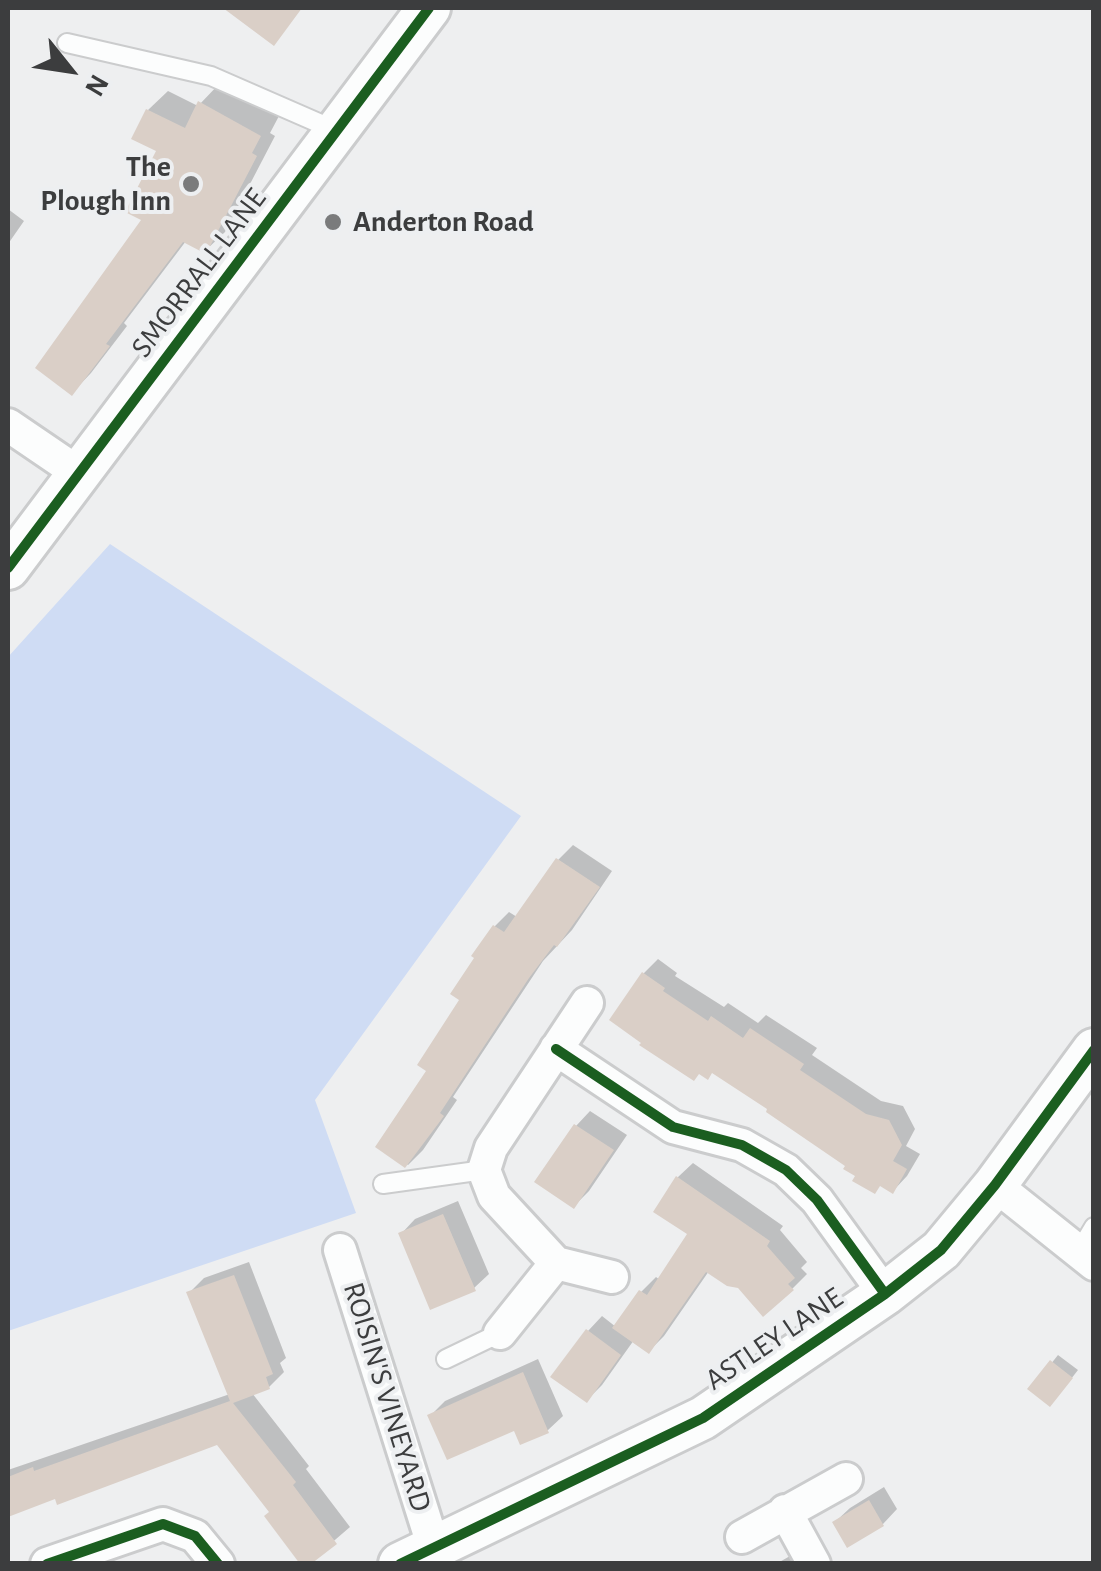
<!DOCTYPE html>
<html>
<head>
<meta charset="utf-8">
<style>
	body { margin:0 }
	#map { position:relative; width:1101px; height:1571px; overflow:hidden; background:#eeeff0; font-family:"Alegreya Sans",sans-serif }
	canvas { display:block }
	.frame { position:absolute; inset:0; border:10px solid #3c3d3e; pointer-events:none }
	.north { position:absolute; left:20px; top:20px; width:100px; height:100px; -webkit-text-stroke:8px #edeff1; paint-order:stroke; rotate:120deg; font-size:28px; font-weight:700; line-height:40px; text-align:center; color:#3c3d3e }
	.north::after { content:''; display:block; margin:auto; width:35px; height:45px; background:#3c3d3e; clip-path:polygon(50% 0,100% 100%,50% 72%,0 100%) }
</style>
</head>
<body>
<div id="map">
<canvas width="1101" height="1571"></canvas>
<div class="frame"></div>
<div class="north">N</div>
</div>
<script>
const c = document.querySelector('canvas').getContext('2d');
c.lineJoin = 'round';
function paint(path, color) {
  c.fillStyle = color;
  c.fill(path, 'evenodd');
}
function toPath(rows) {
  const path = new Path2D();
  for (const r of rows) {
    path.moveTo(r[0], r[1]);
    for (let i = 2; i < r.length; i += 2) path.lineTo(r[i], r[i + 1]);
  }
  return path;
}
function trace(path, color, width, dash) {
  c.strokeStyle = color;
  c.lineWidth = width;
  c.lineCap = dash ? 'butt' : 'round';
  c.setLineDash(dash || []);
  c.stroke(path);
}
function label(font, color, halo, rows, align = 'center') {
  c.font = font + ' "Alegreya Sans",sans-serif';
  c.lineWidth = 8;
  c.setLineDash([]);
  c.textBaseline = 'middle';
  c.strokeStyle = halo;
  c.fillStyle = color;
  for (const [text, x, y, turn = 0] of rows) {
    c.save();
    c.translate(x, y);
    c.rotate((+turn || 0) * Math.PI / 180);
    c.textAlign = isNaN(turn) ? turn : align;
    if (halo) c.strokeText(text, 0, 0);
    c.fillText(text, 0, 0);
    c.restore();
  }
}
paint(toPath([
	[110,544,521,816,315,1100,356,1213,8,1331,8,657]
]), '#cfdcf4');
paint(toPath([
	[220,83,279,116,270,133,275,136,225,232,205,251,186,241,124,323,127,326,91,373,72,393,145,219,159,150,148,110,168,91,198,106],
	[8,209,24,221,8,244],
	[573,845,612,871,572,930,543,961,453,1097,457,1100,423,1150,408,1165,378,1146,430,1071,495,926,509,912,517,917,558,860],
	[658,959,677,973,675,976,724,1007,728,1003,758,1023,766,1015,817,1048,812,1055,881,1101,903,1106,915,1129,906,1146,920,1154,907,1176,893,1191,858,1175,643,974],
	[590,1111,627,1135,589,1191,574,1206,576,1126],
	[693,1163,783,1226,780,1230,807,1262,801,1268,807,1274,792,1289,739,1286,709,1271,664,1336,649,1351,634,1340,602,1385,587,1400,588,1331,602,1316,616,1327,641,1292,656,1277,660,1280,690,1233,657,1212,678,1177],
	[458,1201,489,1274,474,1288,401,1234,415,1219],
	[249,1262,286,1358,280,1363,284,1372,269,1387,252,1393,309,1466,306,1469,350,1527,307,1564,272,1511,217,1442,8,1514,8,1470,230,1394,189,1293,204,1278],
	[1058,1355,1078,1370,1057,1397,1031,1389],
	[538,1359,563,1416,548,1430,522,1442,515,1427,430,1416,445,1401],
	[884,1487,897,1509,883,1524,835,1522,850,1508],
	[790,1556,794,1564,776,1564]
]), '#0003');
paint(toPath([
	[223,8,302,8,274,46],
	[198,101,261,136,252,153,257,156,206,254,183,242,106,344,110,346,72,396,35,368,141,220,125,212,156,151,131,139,146,109,185,128],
	[556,858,600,887,557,947,554,945,529,978,440,1113,444,1116,405,1168,375,1147,426,1071,417,1065,459,1000,450,994,474,958,471,956,493,925,504,932],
	[642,972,665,988,663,991,708,1021,711,1016,743,1038,750,1028,804,1064,800,1070,866,1114,889,1120,902,1145,893,1161,907,1169,893,1194,880,1186,875,1194,852,1181,855,1176,843,1169,845,1166,766,1112,767,1109,712,1073,708,1080,699,1074,694,1081,639,1045,641,1043,609,1020],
	[574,1124,614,1150,574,1209,534,1182],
	[676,1176,770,1241,767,1246,795,1278,788,1284,794,1290,763,1317,738,1288,727,1286,706,1272,649,1354,612,1328,639,1290,647,1295,687,1234,653,1212],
	[443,1214,476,1291,430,1310,398,1233],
	[234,1275,273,1374,266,1377,270,1389,233,1403,296,1482,293,1485,337,1544,311,1564,300,1564,264,1516,269,1512,217,1445,57,1505,55,1499,8,1517,8,1477,33,1467,34,1471,230,1401,186,1292],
	[586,1329,621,1355,587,1403,550,1377],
	[1050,1360,1073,1378,1050,1407,1027,1389],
	[523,1372,549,1433,520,1445,514,1431,447,1460,427,1415],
	[869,1500,884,1526,847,1548,832,1522]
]), '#dacfc7');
const service = toPath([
	[67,43,211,76,337,131],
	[383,1184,484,1170],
	[1079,1252,1094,1227],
	[446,1359,500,1333]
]);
const minor = toPath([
	[8,425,80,474],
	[556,1049,673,1127,742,1145,786,1170,817,1200,885,1294],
	[995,1185,1094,1264],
	[340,1250,433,1545],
	[556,1263,494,1196,484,1170,491,1148,587,1003],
	[500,1333,556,1263,612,1277],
	[785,1511,814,1564],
	[742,1537,846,1479],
	[47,1564,163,1524,195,1536,218,1564]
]);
const tertiary = toPath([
	[8,568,429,8],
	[400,1564,703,1418,885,1294,941,1250,995,1185,1094,1050]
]);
trace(service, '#cbcccd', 22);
trace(minor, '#cbcccd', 38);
trace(tertiary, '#cbcccd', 48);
trace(service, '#fcfdfd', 18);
trace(minor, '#fcfdfd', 32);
trace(tertiary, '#fcfdfd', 42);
trace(toPath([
	[8,568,429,8],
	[556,1049,673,1127,742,1145,786,1170,817,1200,885,1294],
	[47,1564,163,1524,195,1536,218,1564],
	[400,1564,703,1418,885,1294,941,1250,995,1185,1094,1050]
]), '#1b5e20', 10);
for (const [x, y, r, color] of [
	[191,184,10,"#7a7b7c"],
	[333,222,10,"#7a7b7c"]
]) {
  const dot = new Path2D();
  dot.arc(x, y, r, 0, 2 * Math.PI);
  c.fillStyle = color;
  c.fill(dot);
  trace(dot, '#edeff1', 4);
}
label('bold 30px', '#3c3d3e', '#edeff1', [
	["The",171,167],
	["Plough Inn",171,201],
	["Anderton Road",353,222,"left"]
], 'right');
label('30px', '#3c3d3e', '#edeff1', [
	["SMORRALL LANE",199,273,-53],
	["ASTLEY LANE",774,1339,-34],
	["ROISIN'S VINEYARD",387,1397,73]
]);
</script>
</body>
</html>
